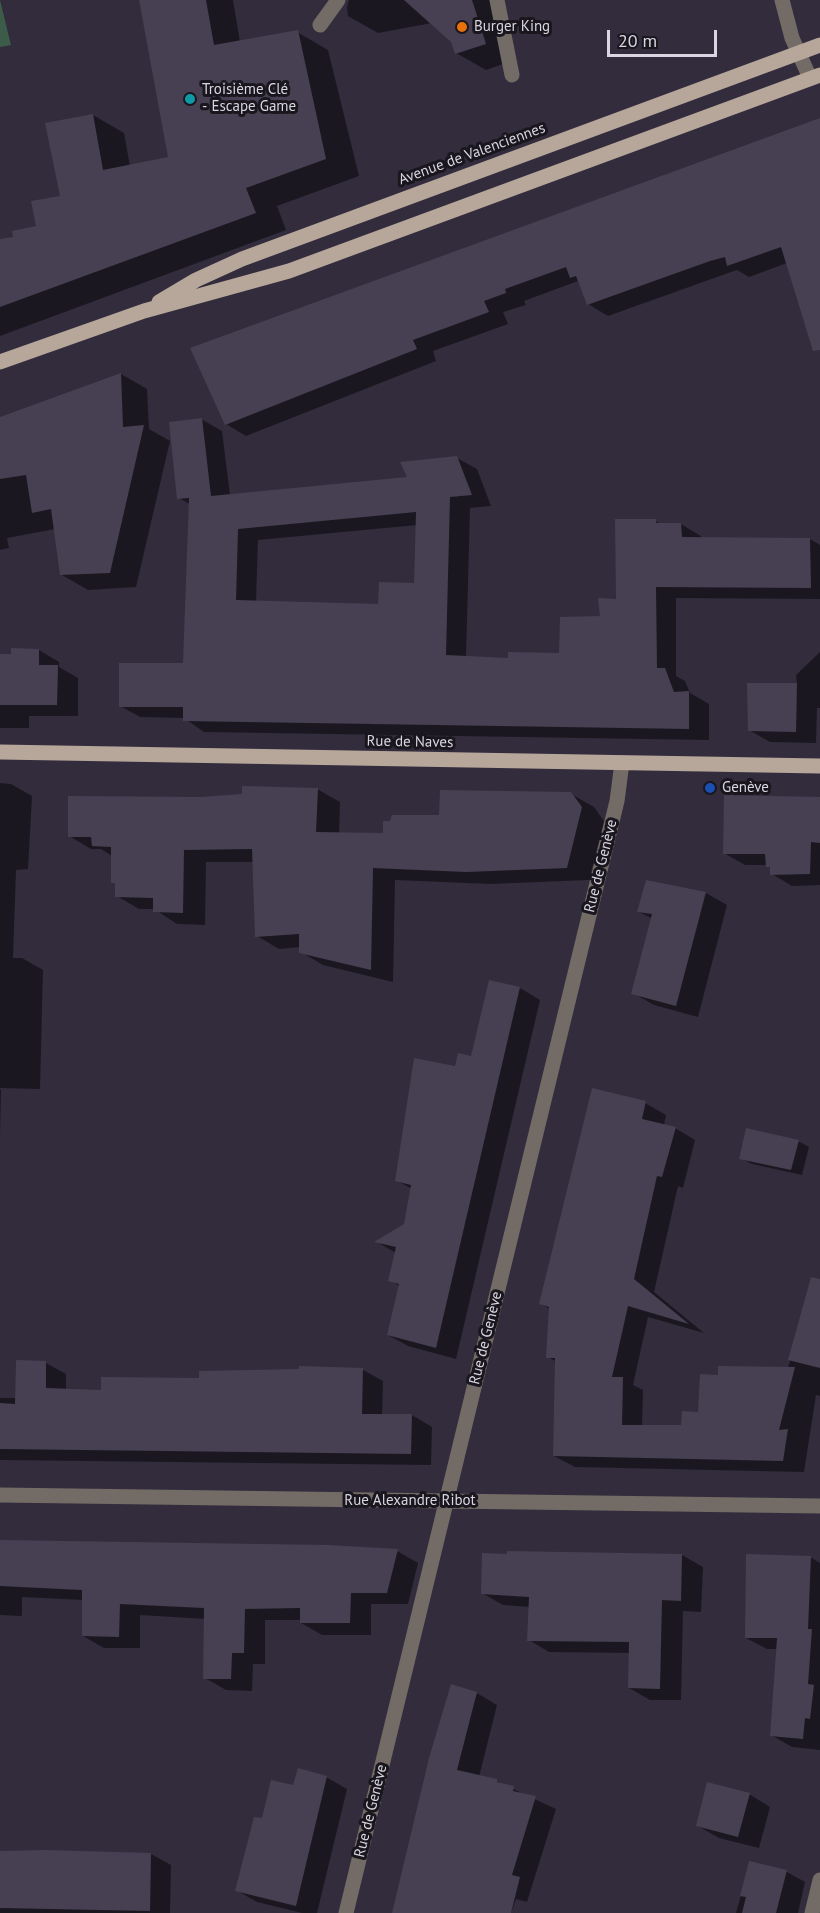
<!DOCTYPE html>
<html>
<head>
<meta charset="utf-8">
<style>
	body { margin:0 }
	#map { position:relative; width:820px; height:1913px; overflow:hidden; background:#322c3d; font-family:"PT Sans",sans-serif }
	canvas { display:block }
	.scale { position:absolute; left:607px; top:30px; width:110px; height:27px; box-sizing:border-box; border:3px solid #d9d6e1; border-top:0; padding-left:8px; font-size:18px; line-height:21px; white-space:nowrap; color:#d9d6e1; -webkit-text-stroke:4px #19161e; paint-order:stroke }
</style>
</head>
<body>
<div id="map">
<canvas width="820" height="1913"></canvas>
<div class="scale">20 m</div>
</div>
<script>
const c = document.querySelector('canvas').getContext('2d');
c.lineJoin = 'round';
function paint(path, color) {
  c.fillStyle = color;
  c.fill(path, 'evenodd');
}
function toPath(rows) {
  const path = new Path2D();
  for (const r of rows) {
    path.moveTo(r[0], r[1]);
    for (let i = 2; i < r.length; i += 2) path.lineTo(r[i], r[i + 1]);
  }
  return path;
}
function trace(path, color, width, dash) {
  c.strokeStyle = color;
  c.lineWidth = width;
  c.lineCap = dash ? 'butt' : 'round';
  c.setLineDash(dash || []);
  c.stroke(path);
}
function label(font, color, halo, rows, align = 'center') {
  c.font = font + ' "PT Sans",sans-serif';
  c.lineWidth = 6;
  c.setLineDash([]);
  c.textBaseline = 'middle';
  c.strokeStyle = halo;
  c.fillStyle = color;
  for (const [text, x, y, turn = 0] of rows) {
    c.save();
    c.translate(x, y);
    c.rotate((+turn || 0) * Math.PI / 180);
    c.textAlign = isNaN(turn) ? turn : align;
    if (halo) c.strokeText(text, 0, 0);
    c.fillText(text, 0, 0);
    c.restore();
  }
}
paint(toPath([
	[0,0,11,45,0,47]
]), '#3c5b48');
paint(toPath([
	[141,0,233,0,240,42,297,32,328,50,359,176,277,206,286,230,0,336,0,241,15,238,38,227,62,197,93,115,124,133,130,166,170,158],
	[349,0,498,0,514,60,486,70,456,53,452,42,432,23,378,33,348,16,347,7],
	[820,120,820,321,787,263,749,277,737,270,731,272,608,316,588,304,578,281,524,301,526,305,503,312,508,324,433,351,436,361,246,436,226,424],
	[121,374,147,389,149,429,170,441,136,587,88,590,62,575,55,529,7,538,9,548,0,550,0,419],
	[201,419,222,431,230,495,409,478,457,458,477,469,491,506,470,508,466,657,510,659,560,654,617,600,655,521,661,524,681,524,701,536,701,539,810,539,820,545,820,599,676,598,676,676,685,681,690,693,709,704,709,740,204,732,184,718,140,717,120,706,185,665,191,505,179,498],
	[417,525,415,585,380,605,256,602,258,540],
	[39,650,59,662,59,667,78,678,78,716,29,716,29,728,0,728,0,655],
	[820,652,820,708,817,708,816,743,770,742,749,730,797,684,796,675],
	[0,783,11,784,32,796,28,869,16,870,13,958,22,958,43,970,40,1089,0,1088],
	[317,789,340,802,339,834,384,834,440,817,571,794,594,807,604,821,589,880,490,884,395,880,393,982,323,965,301,952,301,947,279,949,257,936,254,862,206,862,205,925,177,924,154,909,139,909,117,896,116,884,112,882,112,856,101,849,91,849,69,836,201,799],
	[820,798,820,885,792,886,772,874,772,869,767,865,745,865,724,853],
	[647,882,706,893,727,905,698,1017,654,1005,633,993,653,919,639,912],
	[520,988,540,1000,456,1359,408,1346,388,1335,400,1286,390,1280,396,1253,377,1242,405,1225,412,1189,396,1180,456,1068,472,1058],
	[0,1089,1,1090,0,1135],
	[645,1103,666,1115,664,1125,675,1128,695,1140,683,1188,678,1186,654,1292,704,1333,648,1317,633,1385,643,1390,642,1427,683,1427,700,1413,720,1376,788,1368,801,1320,820,1325,820,1396,816,1395,804,1472,575,1467,554,1456,557,1362,548,1357,550,1309,541,1304],
	[798,1141,809,1147,802,1175,752,1164,741,1158],
	[18,1361,46,1363,66,1374,66,1390,102,1391,201,1379,363,1370,383,1381,382,1415,412,1415,432,1427,431,1465,0,1460,0,1398,17,1398],
	[0,1542,397,1551,418,1563,408,1604,371,1604,371,1635,322,1635,301,1623,301,1620,265,1620,265,1664,253,1664,252,1691,226,1690,205,1678,206,1619,140,1615,140,1648,104,1648,83,1636,84,1600,22,1597,22,1616,0,1615],
	[682,1555,703,1567,701,1612,683,1611,681,1700,650,1700,629,1688,630,1653,549,1652,529,1640,530,1607,503,1605,482,1593],
	[810,1557,820,1563,820,1750,792,1747,771,1735,777,1649,767,1649,746,1638],
	[477,1693,497,1705,479,1777,496,1781,556,1809,527,1902,516,1899,511,1913,394,1913],
	[326,1777,347,1789,317,1913,302,1913,257,1902,236,1890,263,1820,294,1787],
	[749,1794,770,1807,759,1848,719,1838,698,1826],
	[0,1853,151,1854,171,1865,170,1913,0,1913],
	[750,1863,787,1872,805,1882,798,1913,736,1913]
]), '#0007');
paint(toPath([
	[139,0,206,0,214,45,298,30,326,159,246,188,256,213,0,307,0,239,13,237,12,231,36,226,31,201,60,196,45,123,93,114,103,170,168,157],
	[404,0,472,0,486,44,455,54,451,42],
	[820,118,820,350,813,351,781,247,727,266,725,257,710,261,587,305,576,276,570,278,566,267,505,289,506,293,484,301,489,312,413,340,417,349,225,425,190,348],
	[121,373,123,427,144,425,110,573,60,575,51,509,32,513,26,475,0,479,0,417],
	[202,418,211,496,407,477,400,462,457,456,472,495,450,497,446,655,508,658,508,652,559,653,560,617,600,616,598,598,616,599,615,519,656,519,656,523,681,523,682,537,810,538,811,588,656,587,657,668,665,668,674,692,689,691,689,729,183,721,183,707,119,707,119,663,183,663,189,498,200,497,177,499,169,422],
	[416,512,414,583,379,582,378,604,236,600,238,529],
	[11,648,39,649,39,665,58,665,57,705,0,705,0,654,11,654],
	[747,683,797,683,796,732,748,731],
	[242,786,318,788,316,832,383,833,383,821,390,821,392,815,439,815,440,790,571,792,582,807,567,868,466,872,373,868,371,970,299,953,299,934,255,937,252,849,184,850,183,913,153,912,153,898,115,897,115,883,111,883,111,847,92,846,91,837,68,837,68,796,201,797,242,794],
	[724,795,820,797,820,843,811,842,810,874,770,875,770,867,766,867,765,854,723,854],
	[646,880,706,892,676,1006,631,994,652,914,637,912],
	[489,980,520,987,436,1348,387,1335,399,1284,388,1281,396,1247,374,1242,404,1224,411,1185,395,1181,414,1058,455,1066,458,1053,471,1056],
	[592,1088,646,1101,642,1119,676,1127,662,1177,657,1176,634,1279,689,1324,628,1306,612,1377,623,1377,622,1425,681,1425,682,1411,698,1412,700,1374,718,1375,718,1366,795,1367,779,1430,788,1429,783,1461,553,1456,555,1358,546,1358,549,1307,539,1304],
	[746,1128,799,1140,791,1170,739,1159],
	[811,1277,820,1279,820,1368,788,1360],
	[16,1360,46,1361,46,1388,101,1390,101,1377,199,1378,199,1371,299,1369,299,1366,363,1368,362,1414,412,1414,411,1454,0,1449,0,1403,15,1404],
	[0,1540,328,1545,398,1549,387,1593,351,1593,350,1623,300,1623,300,1608,245,1609,244,1653,232,1653,231,1679,203,1679,204,1608,120,1604,119,1637,82,1636,82,1590,0,1586],
	[507,1551,682,1554,681,1601,662,1600,660,1689,628,1688,629,1642,527,1641,529,1597,481,1594,482,1553,507,1554],
	[746,1554,811,1556,808,1629,812,1629,808,1684,814,1685,810,1719,805,1718,803,1739,770,1736,777,1638,745,1638],
	[451,1684,477,1692,457,1770,497,1779,497,1782,514,1786,513,1791,536,1796,512,1875,520,1877,511,1913,392,1913,429,1758],
	[298,1768,327,1776,296,1906,235,1891,254,1817,262,1818,271,1780,293,1785],
	[707,1782,750,1793,738,1837,696,1826],
	[43,1850,151,1853,150,1911,0,1908,0,1851],
	[749,1861,787,1870,776,1913,742,1913,746,1897,740,1896]
]), '#464052');
trace(toPath([
	[497,0,512,75],
	[782,0,792,38,810,78],
	[320,25,338,0],
	[0,1495,820,1506],
	[346,1913,617,801,622,763],
	[812,1913,820,1880]
]), '#736b65', 15);
trace(toPath([
	[159,302,196,280,242,259,820,45],
	[0,362,144,311,289,271,820,75],
	[0,752,820,766]
]), '#b7a69a', 15);
for (const [x, y, r, color] of [
	[462,27,6,"#e8710a"],
	[190,99,6,"#0f9aa8"],
	[710,788,6,"#1a4fb4"]
]) {
  const dot = new Path2D();
  dot.arc(x, y, r, 0, 2 * Math.PI);
  c.fillStyle = color;
  c.fill(dot);
  trace(dot, '#19161e', 2);
}
label('15px', '#d9d6e1', '#19161e', [
	["Burger King",474,27],
	["Troisième Clé",202,90],
	["- Escape Game",202,107],
	["Genève",722,788]
], 'left');
label('15px', '#d9d6e1', '#19161e', [
	["Avenue de Valenciennes",472,154,-20],
	["Rue de Naves",410,742,1],
	["Rue de Genève",601,866,-76],
	["Rue de Genève",486,1338,-76],
	["Rue Alexandre Ribot",410,1501],
	["Rue de Genève",371,1811,-76]
]);
</script>
</body>
</html>
